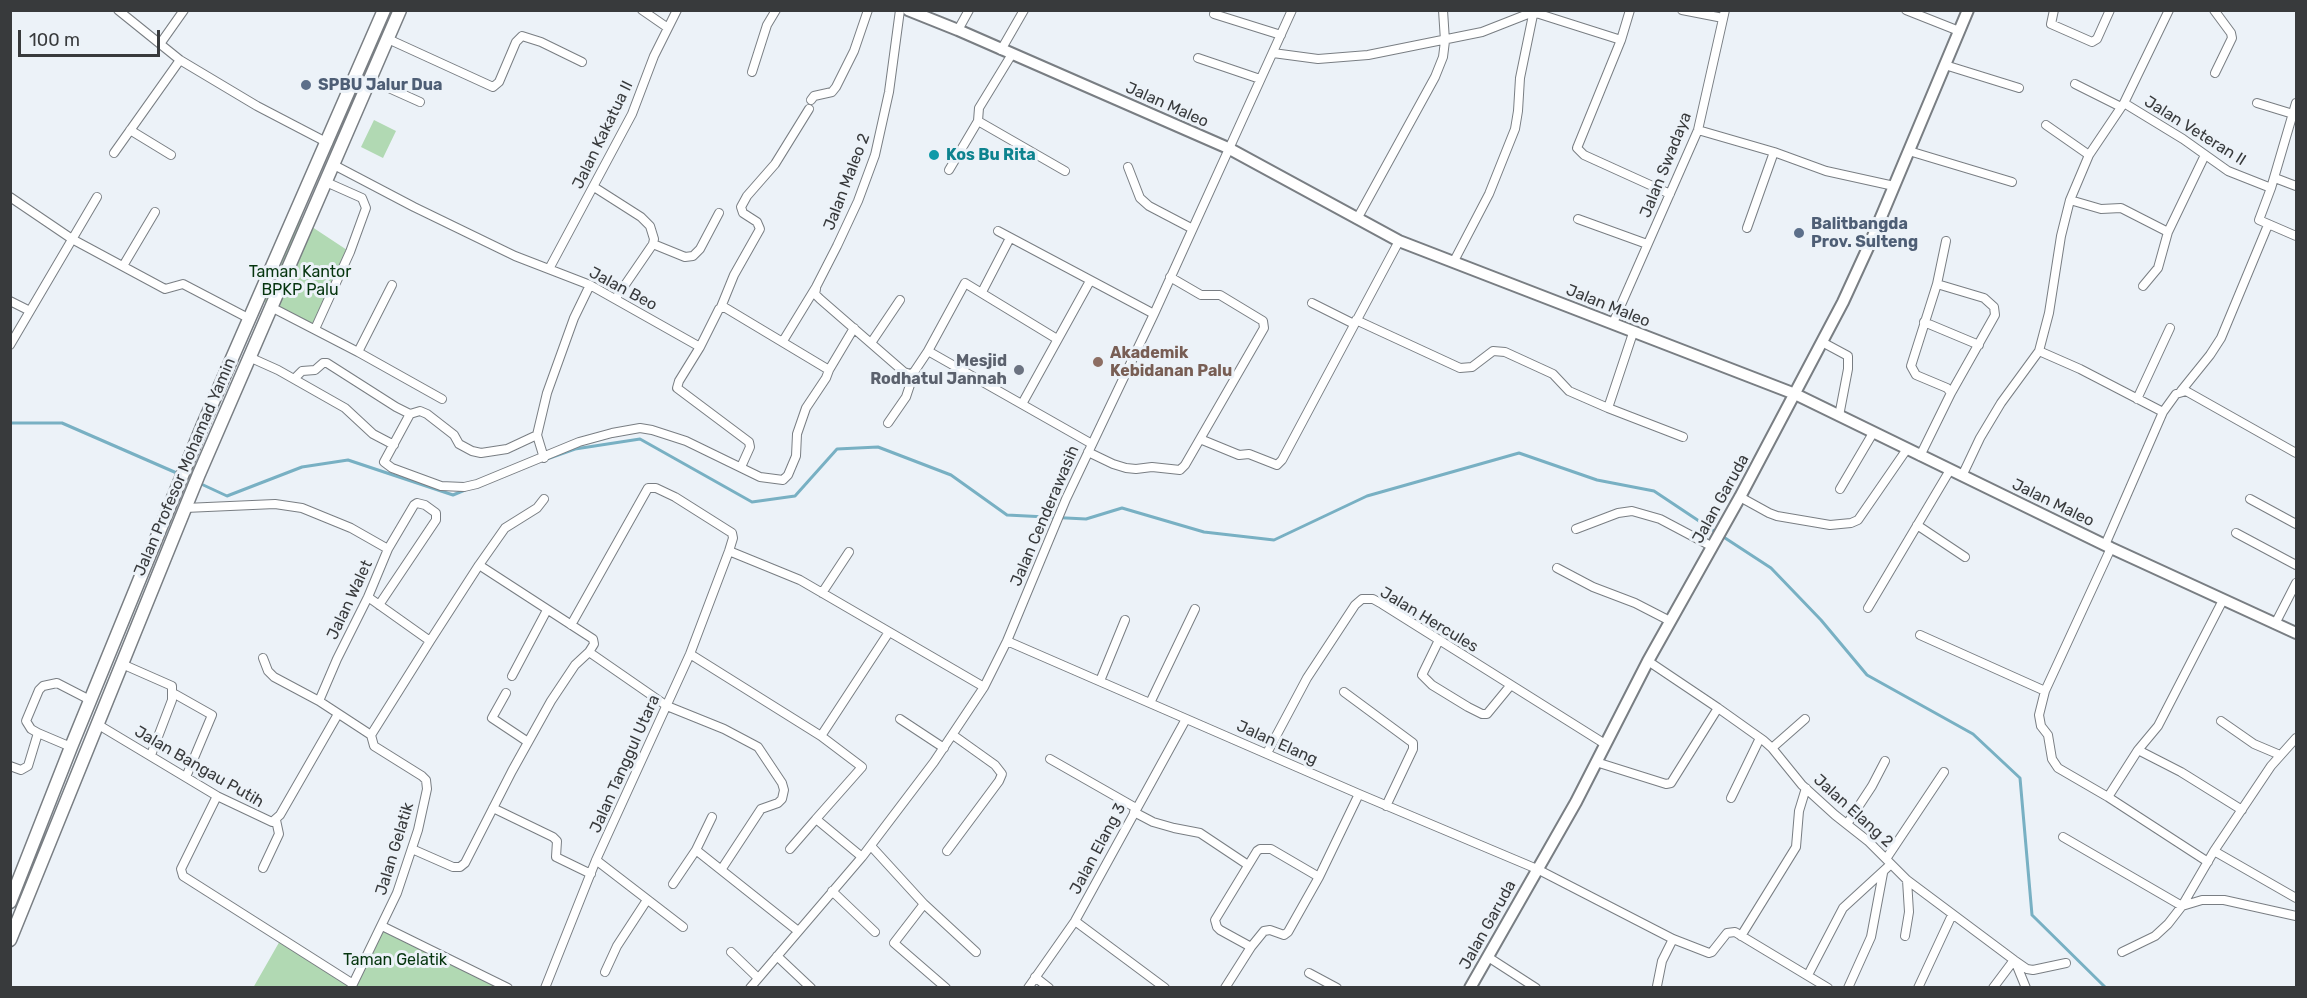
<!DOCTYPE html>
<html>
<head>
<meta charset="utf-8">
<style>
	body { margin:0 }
	#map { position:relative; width:2307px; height:998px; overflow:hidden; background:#ecf2f8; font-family:Rubik,sans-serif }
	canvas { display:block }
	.frame { position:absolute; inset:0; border:12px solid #383a3c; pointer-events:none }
	.scale { position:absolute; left:18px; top:30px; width:142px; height:27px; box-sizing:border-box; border:3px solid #383a3c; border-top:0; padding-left:8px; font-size:18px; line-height:21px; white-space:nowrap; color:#383a3c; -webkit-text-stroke:4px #ecf2f8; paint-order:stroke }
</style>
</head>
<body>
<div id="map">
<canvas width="2307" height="998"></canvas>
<div class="frame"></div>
<div class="scale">100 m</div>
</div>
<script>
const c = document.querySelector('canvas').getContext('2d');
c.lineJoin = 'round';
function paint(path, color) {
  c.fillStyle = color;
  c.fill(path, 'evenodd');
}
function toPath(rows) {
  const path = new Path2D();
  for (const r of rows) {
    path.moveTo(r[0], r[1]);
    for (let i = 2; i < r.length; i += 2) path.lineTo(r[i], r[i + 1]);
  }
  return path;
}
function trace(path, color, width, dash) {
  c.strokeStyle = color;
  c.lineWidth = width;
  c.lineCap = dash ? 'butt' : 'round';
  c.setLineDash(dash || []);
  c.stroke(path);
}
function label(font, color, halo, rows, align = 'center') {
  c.font = font + ' Rubik,sans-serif';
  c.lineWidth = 6;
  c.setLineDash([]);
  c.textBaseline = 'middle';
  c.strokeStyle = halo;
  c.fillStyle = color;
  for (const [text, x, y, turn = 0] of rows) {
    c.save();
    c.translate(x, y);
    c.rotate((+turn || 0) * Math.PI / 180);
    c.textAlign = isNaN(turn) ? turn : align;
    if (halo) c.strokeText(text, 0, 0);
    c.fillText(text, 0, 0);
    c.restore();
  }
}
paint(toPath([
	[374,120,396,131,383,158,361,147],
	[300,219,347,250,311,328,272,313,261,295,277,259],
	[382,923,508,988,253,988,281,939,352,984]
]), '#b1d9b3');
trace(toPath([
	[10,423,62,423,179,474],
	[544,460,575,449,640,439,752,502,795,496,837,449,878,447,951,475,1007,515,1086,519,1122,508,1204,532,1274,540,1367,496,1519,453,1597,480,1654,491,1717,533],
	[199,483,227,496,302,467,348,460,453,495,465,490],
	[1722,536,1771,568,1821,620,1867,675,1973,734,2020,778,2032,915,2106,988]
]), '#78b0c3', 3);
const street = toPath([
	[118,10,180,60,257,106,328,143],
	[642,10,668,28],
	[1630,10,1621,40,1577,148,1584,155,1670,194],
	[1682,10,1723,18],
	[1906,10,1959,31],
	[2054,10,2051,24,2092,42,2097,39,2110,10],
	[2214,10,2231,33,2232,38,2215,73],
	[1214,14,1281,35],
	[958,30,969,10],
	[388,39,493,87,499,82,516,42,522,36,541,42,582,62],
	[160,44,184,10],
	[1001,50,1024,10],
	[1273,53,1318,59,1368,55,1482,32,1533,12,1621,40],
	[1198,58,1260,79],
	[1945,65,2019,88],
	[752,72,767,25,776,10],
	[371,80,420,102],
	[2075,84,2121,107],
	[811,100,814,96,832,92,836,87,854,51,868,10],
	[2124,103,2183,139,2228,171,2271,188,2296,103],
	[2257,103,2293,114],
	[978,121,1065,171],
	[2046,125,2089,155],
	[130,130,171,155],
	[1698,130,1774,152,1826,171,1894,186],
	[1909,151,2012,182],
	[114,153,180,60],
	[334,165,414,207,515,256,590,285,700,347,719,309,724,307,829,370,854,328],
	[1128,167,1140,198,1149,206,1191,228],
	[949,170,978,121,979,108,1012,54],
	[2275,178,2296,186],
	[594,187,641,217,650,226,654,239,653,244,616,298],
	[2271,188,2259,220,2296,236],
	[10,197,72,239,165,289,183,284,250,319],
	[2070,200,2101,209,2121,208,2168,232,2205,155],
	[1357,219,1435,77,1443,57,1445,41,1443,10],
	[1578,219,1647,244],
	[1747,228,1774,152],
	[998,231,1154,314],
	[653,244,685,257,693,256,700,249,719,213],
	[1454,261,1489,194,1515,129,1518,111,1520,78,1534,10],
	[123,266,155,212],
	[549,269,632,114,654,56,677,10],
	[1170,277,1201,295,1220,295,1263,321,1264,328,1200,439,1239,455,1249,454,1277,465,1282,460,1399,241],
	[1937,284,1984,298,1994,307,1995,315,1951,393],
	[2143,286,2158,268,2168,232],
	[816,289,815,294,820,299,904,372,910,374,914,372,928,351,1092,444],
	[982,292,1010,238],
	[10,301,30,311],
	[1312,303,1354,324],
	[271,307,358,352,442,399],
	[721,307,734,275,760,229,757,222,743,213,741,207,747,196,775,164,809,109],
	[1356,320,1460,368,1472,367,1493,351,1505,352,1553,374,1569,391,1608,408,1633,333],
	[1924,322,1979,345],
	[1613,323,1698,130,1725,10],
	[315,329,350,252,366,208,362,198,326,182],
	[783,341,816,287,837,246,858,201,875,155,889,92,900,10],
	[1822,342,1848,356,1848,369,1839,416],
	[871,343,900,300],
	[10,345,97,197],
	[700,347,679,381,677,388,749,442,750,447,741,467],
	[928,351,965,283,1057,339],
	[2039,351,2080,369,2163,412,2176,394,2186,391,2296,453],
	[358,352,392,285],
	[249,357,278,370,345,408,373,434,394,445],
	[294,379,302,371,315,370,323,363,327,363,396,407,410,414,420,411,427,414,454,435,459,444,472,451,481,453,507,449,537,435],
	[2181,391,2210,355,2221,338,2268,225],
	[2137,399,2170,328],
	[1022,404,1090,281],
	[1608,408,1683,437],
	[410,414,384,462,392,468,441,486,464,487,477,484,579,442,612,433,640,428,652,430,686,441,760,477,783,480,788,475,796,456,797,434,806,408,826,378,829,370],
	[888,423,906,397,910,385,910,374],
	[1088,452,1113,464,1126,468,1136,469,1152,467,1180,470,1185,465,1200,439],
	[1920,456,1951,393,1947,388,1916,375,1911,366,1937,284,1946,241],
	[544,458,537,435,547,393,574,318,590,285],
	[1962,476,1980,438,2001,403,2039,351,2049,313,2061,236,2070,200,2089,155,2124,103,2169,10],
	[1840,489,1873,433],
	[1740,497,1769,513,1777,516,1830,525,1851,523,1858,520,1907,449],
	[2250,499,2296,524],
	[185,508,275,504,302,508,351,528,388,549,368,597,337,659,319,701,371,735],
	[1917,525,1965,557],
	[1576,529,1618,513,1632,511,1660,519,1711,546],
	[2236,533,2296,565],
	[2105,545,2163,412],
	[2111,548,2045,691,2039,715,2041,726,2048,735,2052,759,2058,768,2108,797,2208,862],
	[729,551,800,580,984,687],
	[479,565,505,528,537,508,544,499],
	[1557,568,1593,587,1635,603,1670,621],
	[822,593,849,552],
	[368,597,430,641,479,565,593,639,594,644,589,652,575,665,551,701,512,771,465,863,460,867,453,867,412,849],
	[379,605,436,520,436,513,425,505,417,503,414,505,388,549],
	[1868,608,1950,470],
	[2275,624,2296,583],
	[1920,635,2045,691],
	[1439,640,1422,675,1432,685,1468,707,1482,714,1487,714,1510,686],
	[1007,641,1359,794,1537,869,1673,939,1709,953,1712,952,1727,933,1735,932,1828,988],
	[589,652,667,706,724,729,758,747,782,783,784,790,782,799,778,803,761,809,721,870],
	[690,654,821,736,889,632],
	[263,658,268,671,274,677,319,701],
	[1648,661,1718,708,1763,740,1772,748,1802,785,1835,815,1868,841,1907,880,2014,960,1993,988],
	[122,664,172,686,172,700,151,755],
	[512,676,547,610],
	[1100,681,1125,620],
	[1344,692,1413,743,1413,749,1386,806],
	[173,693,212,715,186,777],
	[506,693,492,718,528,742],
	[1150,703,1195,609],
	[900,719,944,748],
	[2221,721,2254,744,2280,755],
	[97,724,217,796,272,822,280,815,338,714],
	[38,733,31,729,26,721,39,690,43,686,57,683,90,700],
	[371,735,430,641],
	[821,736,862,767,816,819,862,857],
	[1772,748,1805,719],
	[2138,750,2181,772,2242,810],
	[1267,753,1307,678,1355,605,1362,599,1373,599,1382,604,1605,744],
	[1050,759,1136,808],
	[1596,762,1666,784,1671,783,1718,708],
	[10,766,21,770,28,766,38,733,71,747],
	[217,796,181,869,183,876,353,984],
	[2108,797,2138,750,2158,726,2223,600],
	[1731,798,1760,738],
	[493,808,553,837,557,841,556,857,591,874],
	[1134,812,1153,822,1174,828,1200,833,1248,865],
	[712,817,696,850,798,931],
	[1847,824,1872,786,1885,761],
	[2063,837,2182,906,2202,900,2224,900,2296,916],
	[871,846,924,904],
	[790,849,816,819],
	[947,851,999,781,1002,774,995,765,953,735],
	[2214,851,2296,898],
	[1886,859,1944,772],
	[596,860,683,927],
	[263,868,279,834,276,820],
	[673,884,696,850],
	[832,891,875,932],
	[1075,921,1165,988],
	[382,926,508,988],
	[1741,936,1796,847,1799,811,1806,788],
	[1905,936,1909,912,1907,880],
	[1251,947,1220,930,1217,927,1215,920,1257,851,1260,849,1271,849,1319,877],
	[731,952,758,978],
	[2122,952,2155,936,2168,924,2182,906,2214,851,2271,766,2296,738],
	[777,956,811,988],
	[1488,957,1536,988],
	[2014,960,2027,969,2033,970,2066,963],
	[2015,961,2026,988],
	[605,972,617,946,647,900],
	[1309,973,1337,988],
	[1808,975,1843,908,1891,864],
	[1035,977,1049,988],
	[1657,986,1662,961,1673,939],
	[351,988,397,893,418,830,427,789,426,780,422,776,374,746,371,735],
	[545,988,596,860,690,654,729,551,733,538,732,533,675,497,656,488,648,488,571,625],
	[750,988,862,857,934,762,984,687,1007,641,1066,499,1154,314,1292,10],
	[946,988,894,943,924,904,976,952],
	[1028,988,1075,921,1186,719],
	[1225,988,1251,947,1264,931,1270,930,1284,935,1288,932,1319,877,1359,794],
	[1848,988,1871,937,1883,873],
	[1918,988,1952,915]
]);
const secondary = toPath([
	[908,10,958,30,1228,148,1399,241,1795,394,2111,548,2296,633],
	[1470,988,1576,802,1648,661,1740,497,1843,302,1871,241,1968,10]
]);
const primary = toPath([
	[10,902,71,747,202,427,384,10],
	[10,940,199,474,400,10]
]);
trace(street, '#797e83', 10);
trace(secondary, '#797e83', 14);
trace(primary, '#797e83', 15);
trace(street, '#fff', 8);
trace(secondary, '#fff', 10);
trace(primary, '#fff', 12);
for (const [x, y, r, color] of [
	[306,85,6,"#5c6f8a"],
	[934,155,6,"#0f9aa8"],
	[1799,233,6,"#5c6f8a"],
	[1098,362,6,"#8d6e63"],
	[1019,370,6,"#6b7280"]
]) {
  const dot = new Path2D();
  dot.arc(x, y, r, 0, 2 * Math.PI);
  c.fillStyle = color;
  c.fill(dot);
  trace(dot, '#ecf2f8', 2);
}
label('bold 16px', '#4e5e75', '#ecf2f8', [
	["SPBU Jalur Dua",318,85],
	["Balitbangda",1811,224],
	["Prov. Sulteng",1811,242]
], 'left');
label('16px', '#383a3c', '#ecf2f8', [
	["Jalan Maleo",1167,105,24],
	["Jalan Veteran II",2195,131,32],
	["Jalan Kakatua II",603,135,-64],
	["Jalan Swadaya",1666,165,-68],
	["Jalan Maleo 2",847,182,-69],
	["Jalan Beo",623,289,28],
	["Jalan Maleo",1608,306,22],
	["Jalan Profesor Mohamad Yamin",185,467,-67],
	["Jalan Garuda",1721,499,-61],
	["Jalan Maleo",2053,503,26],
	["Jalan Cenderawasih",1045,516,-67],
	["Jalan Walet",350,600,-65],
	["Jalan Hercules",1429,620,31],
	["Jalan Elang",1277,743,24],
	["Jalan Tanggul Utara",625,764,-66],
	["Jalan Bangau Putih",199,767,30],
	["Jalan Elang 2",1853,811,42],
	["Jalan Gelatik",395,849,-73],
	["Jalan Elang 3",1098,849,-62],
	["Jalan Garuda",1488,925,-61]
]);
label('bold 16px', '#0d838f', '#ecf2f8', [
	["Kos Bu Rita",946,155]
], 'left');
label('16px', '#05350e', '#ecf2f8', [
	["Taman Kantor",300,272],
	["BPKP Palu",300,290],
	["Taman Gelatik",395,960]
]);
label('bold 16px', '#785e54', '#ecf2f8', [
	["Akademik",1110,353],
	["Kebidanan Palu",1110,371]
], 'left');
label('bold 16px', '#5b616d', '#ecf2f8', [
	["Mesjid",1007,361],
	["Rodhatul Jannah",1007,379]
], 'right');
</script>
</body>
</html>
